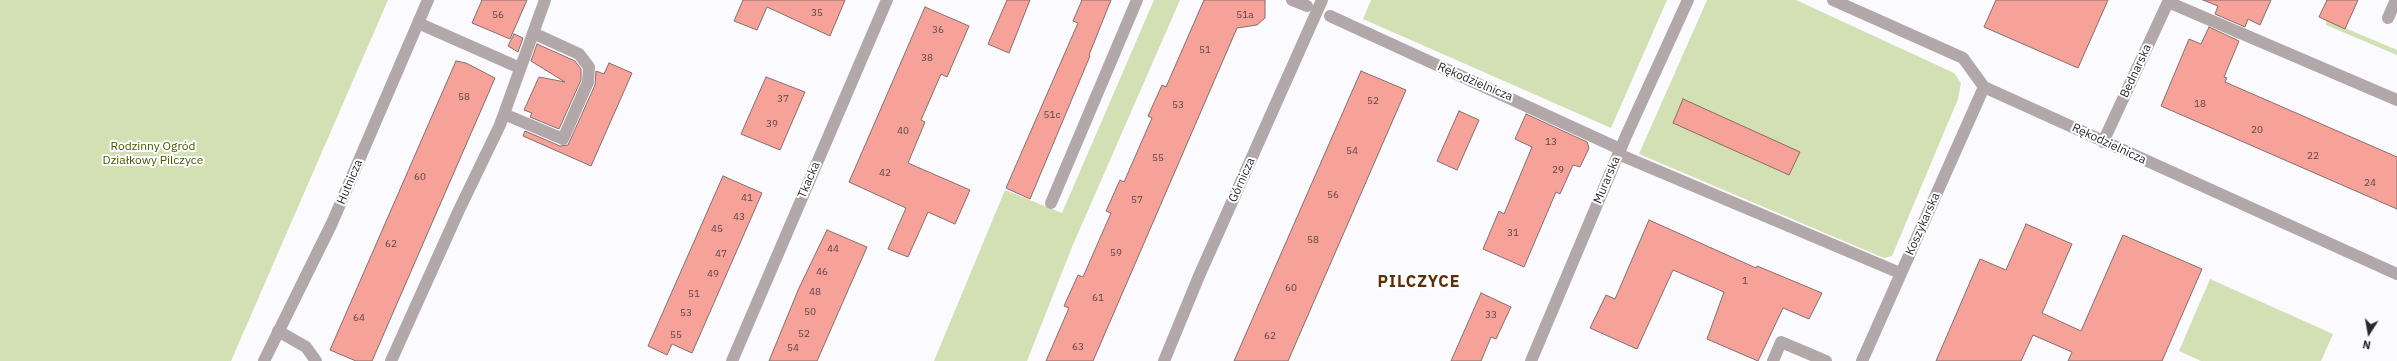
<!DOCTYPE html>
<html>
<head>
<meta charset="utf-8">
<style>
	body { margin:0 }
	#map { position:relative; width:2397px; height:361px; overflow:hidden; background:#fbfafe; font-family:"IBM Plex Sans",sans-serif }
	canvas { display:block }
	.north { position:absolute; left:2349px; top:313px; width:40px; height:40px; -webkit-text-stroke:3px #fff; paint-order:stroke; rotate:191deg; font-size:11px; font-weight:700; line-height:16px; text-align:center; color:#29282f }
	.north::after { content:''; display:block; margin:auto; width:14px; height:18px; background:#29282f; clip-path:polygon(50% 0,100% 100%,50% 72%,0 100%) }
</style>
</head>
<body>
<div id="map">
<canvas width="2397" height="361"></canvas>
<div class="north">N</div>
</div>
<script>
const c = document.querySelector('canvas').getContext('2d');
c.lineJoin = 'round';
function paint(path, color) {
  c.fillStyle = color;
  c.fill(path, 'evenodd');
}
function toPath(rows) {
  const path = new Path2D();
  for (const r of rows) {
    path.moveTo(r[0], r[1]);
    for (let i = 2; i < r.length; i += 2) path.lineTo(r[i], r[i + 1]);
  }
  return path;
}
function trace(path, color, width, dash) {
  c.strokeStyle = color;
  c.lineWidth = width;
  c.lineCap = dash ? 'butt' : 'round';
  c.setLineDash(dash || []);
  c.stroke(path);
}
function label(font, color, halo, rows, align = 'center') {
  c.font = font + ' "IBM Plex Sans",sans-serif';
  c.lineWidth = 4;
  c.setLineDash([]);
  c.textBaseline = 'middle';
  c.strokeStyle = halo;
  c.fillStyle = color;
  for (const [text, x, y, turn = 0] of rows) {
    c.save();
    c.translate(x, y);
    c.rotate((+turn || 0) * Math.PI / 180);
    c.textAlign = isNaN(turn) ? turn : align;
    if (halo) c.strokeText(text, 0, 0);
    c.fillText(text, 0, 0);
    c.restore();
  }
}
paint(toPath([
	[0,0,388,0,231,361,0,361],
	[1154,0,1180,0,1072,247,1027,361,934,361,1005,190,1062,213],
	[1371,0,1667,0,1611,128,1363,19],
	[1707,0,1796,0,1954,73,1961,83,1958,99,1892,256,1884,258,1639,154],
	[2326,20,2397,50,2397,55,2326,25],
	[2210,279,2333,334,2321,361,2201,361,2179,351]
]), '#d2e0b3');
const building = toPath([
	[482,0,527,0,510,39,472,23,482,0],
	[743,0,845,0,830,36,767,7,757,30,734,21,743,0],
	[1007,0,1030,0,1009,53,988,44,1007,0],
	[1082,0,1111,0,1089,55,1090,56,1030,199,1006,188,1078,23,1073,21,1082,0],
	[1204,0,1265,0,1265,18,1257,25,1237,28,1093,361,1046,361,1069,308,1064,306,1078,275,1083,277,1111,213,1106,211,1120,180,1124,182,1152,118,1148,116,1162,85,1166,87,1204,0],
	[1996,0,2108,0,2078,68,1984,27,1996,0],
	[2203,0,2271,0,2260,25,2248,19,2245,27,2215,14,2218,6,2203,0],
	[2327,0,2358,0,2345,29,2319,17,2327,0],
	[925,7,969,26,947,77,941,74,921,120,925,122,908,163,970,190,955,224,928,212,908,257,888,249,906,208,849,182,925,7],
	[2209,27,2239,41,2224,77,2227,78,2225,82,2397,157,2397,209,2161,106,2189,39,2201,44,2209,27],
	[514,34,523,38,518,52,508,46,514,34],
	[537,44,575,61,581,69,581,80,559,129,530,117,532,113,524,110,539,77,565,82,531,61,537,44],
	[456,61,466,63,495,78,372,361,356,361,330,350,456,61],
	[609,63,632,73,591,166,523,136,525,131,560,146,568,145,595,85,596,71,604,74,609,63],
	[1361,71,1406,90,1288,361,1234,361,1361,71],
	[766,77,805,92,780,150,741,134,766,77],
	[1683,99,1800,152,1789,175,1673,123,1683,99],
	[1459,111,1479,120,1457,170,1437,161,1459,111],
	[1526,114,1587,142,1589,148,1580,167,1573,165,1560,194,1556,192,1524,267,1483,249,1499,211,1504,214,1532,147,1515,139,1526,114],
	[723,176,762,193,692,353,672,344,667,355,648,346,723,176],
	[1649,220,1756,268,1757,266,1822,293,1809,319,1783,308,1758,361,1707,339,1724,292,1673,270,1637,349,1590,328,1606,295,1615,299,1649,220],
	[2026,224,2072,244,2042,313,2081,331,2123,235,2202,269,2162,361,2068,361,2072,352,2033,335,2021,361,1936,361,1980,259,2006,270,2026,224],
	[827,230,867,247,817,361,769,361,799,288,827,230],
	[1481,293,1511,307,1496,339,1491,337,1481,361,1451,361,1481,293]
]);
paint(building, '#f6a299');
trace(building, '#846f6d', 1);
trace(toPath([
	[1292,0,1307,6],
	[1833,0,1963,58,1984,87,2397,274],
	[2168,2,2397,100],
	[1330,16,1620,149],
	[2388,18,2396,0],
	[418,23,520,68],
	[504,114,563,139,588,82,589,67,579,54,533,33],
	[2103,142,2169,0],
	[1618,154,1900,273],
	[1051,203,1137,0],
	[278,331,306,347,316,361],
	[264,361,332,223,428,0],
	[391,361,459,210,500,125,545,0],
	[732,361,887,0],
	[1164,361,1199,276,1322,0],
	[1531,361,1626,136,1688,0],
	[1773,361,1781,342,1826,361],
	[1862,361,1984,87]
]), '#b2a8a9', 12);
label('10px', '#5c464a', null, [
	["35",817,13],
	["56",498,15],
	["51a",1245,15],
	["36",938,30],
	["51",1205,50],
	["38",927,58],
	["58",464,97],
	["37",783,99],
	["52",1373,101],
	["18",2200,104],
	["53",1178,105],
	["51c",1052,115],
	["39",772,124],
	["20",2257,130],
	["40",903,131],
	["13",1551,142],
	["54",1352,151],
	["22",2313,156],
	["55",1158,158],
	["29",1558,170],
	["42",885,173],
	["60",420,177],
	["24",2370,183],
	["56",1333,195],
	["41",747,198],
	["57",1137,200],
	["43",739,217],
	["45",717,229],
	["31",1513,233],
	["58",1313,240],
	["62",391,244],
	["44",833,249],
	["59",1116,253],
	["47",721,254],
	["46",822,272],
	["49",713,274],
	["1",1745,281],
	["60",1291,288],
	["48",815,292],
	["51",694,294],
	["61",1098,298],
	["50",810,312],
	["53",686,313],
	["33",1491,315],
	["64",359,318],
	["52",804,334],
	["55",676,335],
	["62",1270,336],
	["63",1078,347],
	["54",793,348]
]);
label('12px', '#29282f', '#fff', [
	["Bednarska",2136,71,-65],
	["Rękodzielnicza",1475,82,23],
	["Rękodzielnicza",2109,144,25],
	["Tkacka",809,180,-67],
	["Górnicza",1242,180,-66],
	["Murarska",1607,180,-67],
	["Hutnicza",350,182,-67],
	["Koszykarska",1923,224,-66]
]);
label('12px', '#465700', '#fff', [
	["Rodzinny Ogród",153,147],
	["Działkowy Pilczyce",153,161]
]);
c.letterSpacing = '1px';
label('bold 16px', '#5b2f09', '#fff', [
	["PILCZYCE",1419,282]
]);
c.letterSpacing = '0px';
</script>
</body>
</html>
